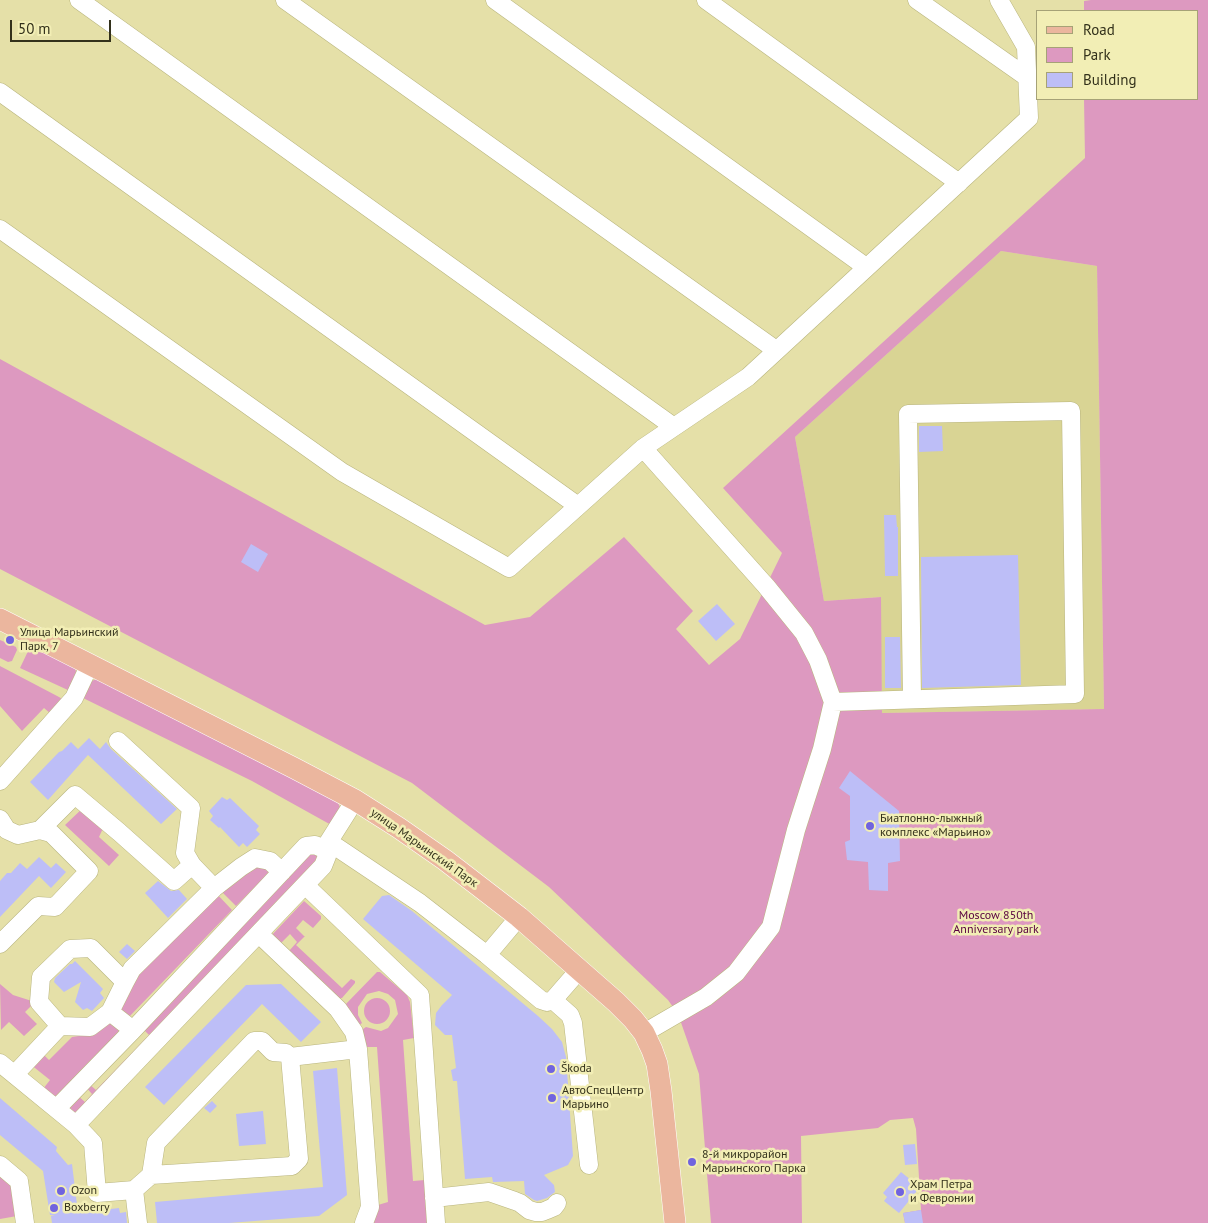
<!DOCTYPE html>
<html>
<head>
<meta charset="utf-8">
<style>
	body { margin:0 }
	#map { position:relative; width:1208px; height:1223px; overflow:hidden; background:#e5e0a8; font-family:"PT Sans",sans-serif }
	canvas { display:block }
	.legend { position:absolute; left:1036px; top:10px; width:162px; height:90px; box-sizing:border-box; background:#f2eeb5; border:1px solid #a6a277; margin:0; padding:6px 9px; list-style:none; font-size:15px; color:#33311b }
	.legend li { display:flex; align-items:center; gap:10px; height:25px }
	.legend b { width:25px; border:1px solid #a6a277 }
	.scale { position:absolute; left:10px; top:20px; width:101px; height:22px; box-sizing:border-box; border:2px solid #33311b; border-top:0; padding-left:6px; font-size:15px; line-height:18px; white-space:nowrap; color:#33311b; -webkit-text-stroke:4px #f2eeb5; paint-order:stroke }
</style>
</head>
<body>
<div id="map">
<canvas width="1208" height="1223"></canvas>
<ul class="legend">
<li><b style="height:6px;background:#ebb69e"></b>Road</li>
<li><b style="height:14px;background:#dd99c0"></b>Park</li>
<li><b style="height:14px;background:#bdbef7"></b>Building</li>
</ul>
<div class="scale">50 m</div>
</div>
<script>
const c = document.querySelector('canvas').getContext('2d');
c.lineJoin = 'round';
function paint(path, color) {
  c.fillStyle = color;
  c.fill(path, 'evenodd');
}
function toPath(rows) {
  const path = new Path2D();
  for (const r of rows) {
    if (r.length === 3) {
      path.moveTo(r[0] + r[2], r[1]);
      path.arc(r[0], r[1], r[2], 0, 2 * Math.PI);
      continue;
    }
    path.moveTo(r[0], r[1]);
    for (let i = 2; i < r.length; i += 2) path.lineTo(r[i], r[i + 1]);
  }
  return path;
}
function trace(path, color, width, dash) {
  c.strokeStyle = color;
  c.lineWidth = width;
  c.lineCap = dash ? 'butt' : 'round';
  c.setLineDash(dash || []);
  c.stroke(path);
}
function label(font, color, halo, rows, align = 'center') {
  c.font = font + ' "PT Sans",sans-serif';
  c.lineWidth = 5;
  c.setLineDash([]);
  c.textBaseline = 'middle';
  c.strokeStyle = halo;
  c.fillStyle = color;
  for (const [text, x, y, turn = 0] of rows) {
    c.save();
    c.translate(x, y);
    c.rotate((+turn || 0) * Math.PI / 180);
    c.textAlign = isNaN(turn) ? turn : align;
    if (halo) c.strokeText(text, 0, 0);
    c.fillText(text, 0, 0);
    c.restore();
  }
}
paint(toPath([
	[1001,251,1097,266,1104,709,882,713,880,597,824,601,795,437]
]), '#d9d494');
paint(toPath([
	[1091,0,1208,0,1208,1223,905,1223,903,1213,921,1210,916,1129,913,1118,890,1120,878,1128,801,1136,802,1223,711,1223,699,1074,678,1014,668,1000,549,887,412,783,0,569,0,359,485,625,530,617,624,537,693,611,676,629,709,665,740,639,782,553,723,488,1085,158,1084,99,1197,99,1197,11,1084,11,1084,1],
	[1001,251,1097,266,1104,709,882,713,881,597,824,601,795,437],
	[0,640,16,647,17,650,12,661,8,662,0,658],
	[31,645,74,667,76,671,75,679,70,691,20,668],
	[0,666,59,697,64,700,51,714,44,708,22,731,0,706],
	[98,678,337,801,340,807,340,812,333,826,252,781,81,697,88,685,92,681],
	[85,806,105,824,99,837,119,855,109,866,65,825],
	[305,852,323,855,78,1118,65,1107,77,1095,85,1102,92,1094,85,1086,88,1083,96,1090,149,1035,141,1027],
	[256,862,272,870,236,906,220,890],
	[216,893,232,910,128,1018,122,1013,122,1004,139,968],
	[304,901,321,916,321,919,313,928,303,920,296,928,304,936,305,936,296,945,342,988,351,979,355,981,355,983,342,998,337,999,289,951,297,942,290,934,281,943,270,937],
	[377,972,380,972,407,995,410,1002,414,1038,403,1040,413,1181,425,1180,430,1223,372,1223,378,1205,388,1202,377,1047,365,1047,360,1031,366,1027,381,1031,388,1028,398,1014,395,1000,388,994,379,991,367,994,358,1007,358,1015,362,1023,357,1027,344,1006],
	[0,984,13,995,35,1002,25,1012,37,1024,24,1036,9,1022,1,1030],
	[377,1011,13],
	[113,1022,119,1030,117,1035,54,1098,43,1089,50,1080,30,1064,42,1053,49,1060,72,1037,92,1034,109,1023],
	[0,1175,12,1185,17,1216,0,1219]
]), '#dd99c0');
paint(toPath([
	[919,426,942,426,943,451,919,452],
	[884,515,896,515,897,527,898,527,898,576,885,576],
	[251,544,268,554,258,572,241,562],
	[1018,555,1021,685,922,688,921,557],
	[717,604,735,624,716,641,698,621],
	[885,637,900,637,901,688,885,688],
	[89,738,100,749,106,742,111,749,177,809,161,824,88,755,48,800,30,782,59,752,62,751,71,742,78,749],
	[850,771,899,811,900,861,888,863,888,891,869,890,868,862,847,860,845,842,850,840,850,796,839,788],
	[222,797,227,800,230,798,259,826,256,830,260,834,247,847,243,843,239,847,220,827,219,828,210,820,213,816,209,811],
	[39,857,51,868,56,863,66,872,51,888,39,876,0,917,0,881,7,873,11,873,20,863,27,869],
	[158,881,171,891,179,890,187,899,168,918,145,893],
	[389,895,412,911,538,1016,552,1029,562,1042,566,1057,573,1156,568,1165,544,1175,554,1185,555,1192,547,1198,537,1201,534,1200,525,1194,524,1181,494,1182,493,1182,492,1177,465,1179,457,1081,453,1081,451,1070,456,1068,452,1035,445,1035,435,1025,436,1013,442,1005,452,995,363,919,382,896],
	[127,944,135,951,127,959,119,952],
	[75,961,103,989,100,993,104,998,92,1011,87,1008,83,1010,75,1002,81,982,64,992,54,982,55,978,70,964,72,964],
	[281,984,321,1022,301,1042,262,1004,164,1105,145,1087,246,985],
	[337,1068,347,1195,319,1216,229,1223,157,1223,155,1202,323,1187,313,1071],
	[0,1098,57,1147,56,1151,68,1165,72,1164,78,1213,119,1208,120,1213,126,1212,127,1223,52,1223,51,1216,55,1215,50,1215,43,1171,0,1135],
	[212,1101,217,1106,210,1113,204,1108],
	[263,1111,266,1144,239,1146,236,1114],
	[915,1144,917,1164,905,1165,903,1145],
	[901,1172,916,1184,913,1188,917,1191,899,1213,884,1201,887,1197,883,1193],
	[921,1210,923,1223,905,1223,903,1213]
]), '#bdbef7');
const minor = toPath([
	[79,0,674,427],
	[285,0,776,350],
	[495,0,866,267],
	[706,0,959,183],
	[917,0,1028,78],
	[0,92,578,506],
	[0,229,342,472,509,568,643,448,748,377,1029,118,1026,47,999,0],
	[643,448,766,586,804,633,818,660,833,702,822,749,796,830,771,927,736,973,706,997,644,1033],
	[833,702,1075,694,1071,411,908,414,912,699],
	[118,741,191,808,185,853,192,865,214,888],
	[0,781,74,698,90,664],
	[0,819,7,830,18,835,40,830,51,833,89,871,55,907,38,906,0,944],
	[40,830,75,795,119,832,174,881,192,865],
	[329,842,420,903,487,955,541,1000,547,1002,553,1000,580,969],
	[324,849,355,800],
	[305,885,420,995,436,1223],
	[259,934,338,1009,354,1032,358,1049,370,1207,364,1223],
	[487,955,519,917],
	[125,982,132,969,214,888,241,867,255,858,270,861,282,872],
	[553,1000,570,1015,573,1023,589,1165],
	[60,1026,39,1002,41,977,70,949,91,948,125,982,110,1012],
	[0,1063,76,1125,93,1143,97,1193,134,1190,138,1223],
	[15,1074,60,1026,90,1027,110,1012,133,1030],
	[57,1108,133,1030,306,846,315,845,324,849,327,856,323,866,76,1125],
	[0,1165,19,1181,25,1223],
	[151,1175,156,1143,254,1041,262,1041,273,1052,286,1053,290,1057],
	[134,1190,151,1175,292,1166,299,1159,290,1057,358,1049],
	[434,1198,489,1192,515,1201,520,1203,529,1210,536,1212,542,1212,547,1210,554,1207,557,1203]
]);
const major = toPath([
	[0,619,294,768,355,800,399,828,445,860,519,917,616,1002,633,1019,644,1033,652,1050,657,1064,661,1091,675,1223]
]);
trace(minor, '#b9b57e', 19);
trace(major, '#fff', 22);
trace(minor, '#fff', 18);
trace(major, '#ebb69e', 21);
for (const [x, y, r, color] of [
	[10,640,5,"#7063de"],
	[870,826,5,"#7063de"],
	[551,1069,5,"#7063de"],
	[552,1098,5,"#7063de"],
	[692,1162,5,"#7063de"],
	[61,1191,5,"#7063de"],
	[900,1192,5,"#7063de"],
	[54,1208,5,"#7063de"]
]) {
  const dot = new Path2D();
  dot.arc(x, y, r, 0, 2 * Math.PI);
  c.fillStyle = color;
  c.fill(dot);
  trace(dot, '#f2eeb5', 2);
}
label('12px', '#33311b', '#f2eeb5', [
	["Улица Марьинский",20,633],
	["Парк, 7",20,647],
	["Биатлонно-лыжный",880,819],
	["комплекс «Марьино»",880,833],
	["Škoda",561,1069],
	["АвтоСпецЦентр",562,1091],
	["Марьино",562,1105],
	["8-й микрорайон",702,1155],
	["Марьинского Парка",702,1169],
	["Храм Петра",910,1185],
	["и Февронии",910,1199],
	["Ozon",71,1191],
	["Boxberry",64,1208]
], 'left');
label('12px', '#33311b', '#f2eeb5', [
	["улица Марьинский Парк",424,848,35]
]);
label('12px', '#58013f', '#f2eeb5', [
	["Moscow 850th",996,916],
	["Anniversary park",996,930]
]);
</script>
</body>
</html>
